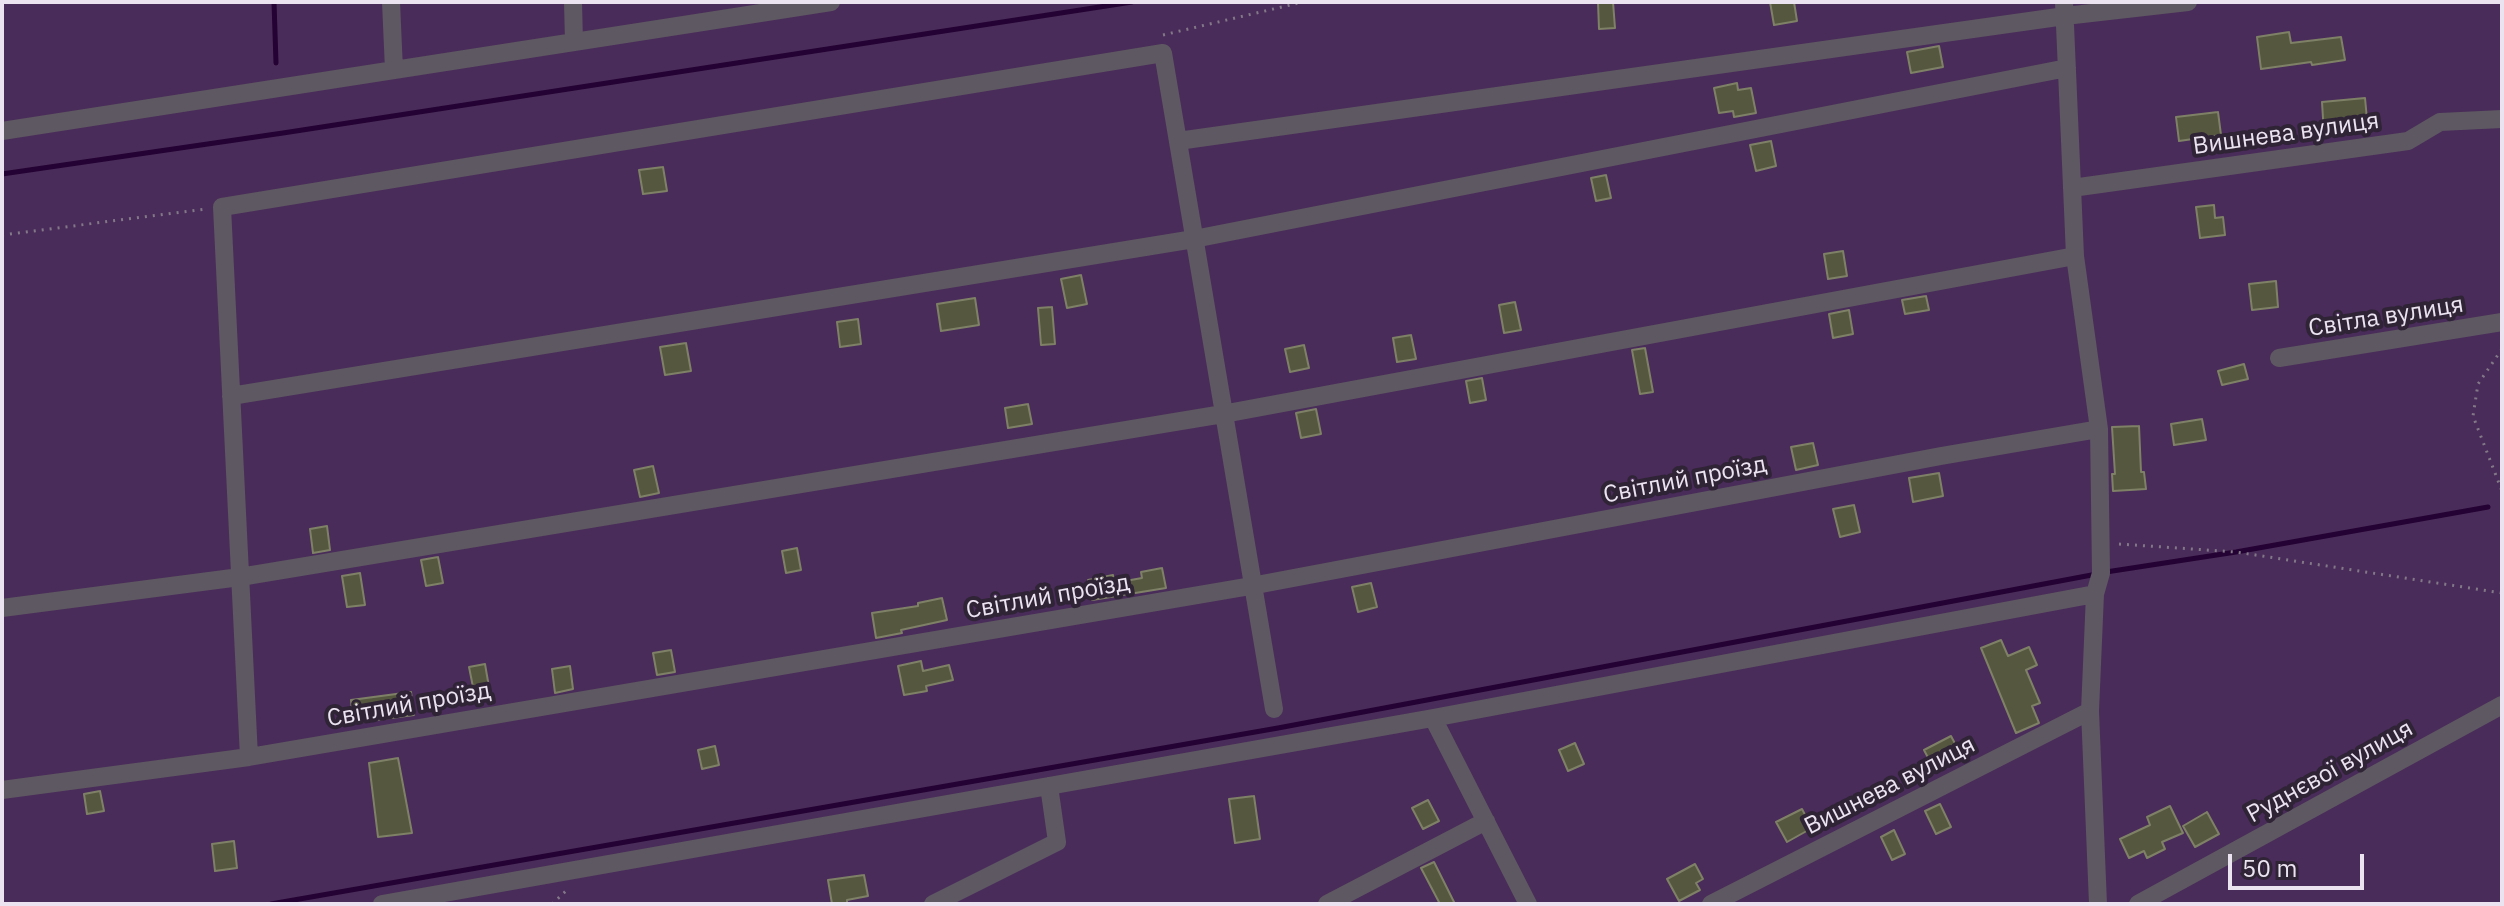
<!DOCTYPE html>
<html>
<head>
<meta charset="utf-8">
<style>
	body { margin:0 }
	#map { position:relative; width:2504px; height:906px; overflow:hidden; background:#2f2336; font-family:"IBM Plex Sans",sans-serif }
	canvas { display:block }
	.frame { position:absolute; inset:0; border:4px solid #ebe3f0; pointer-events:none }
	.scale { position:absolute; left:2228px; top:854px; width:136px; height:36px; box-sizing:border-box; border:4px solid #ebe3f0; border-top:0; padding-left:10px; font-size:24px; line-height:28px; white-space:nowrap; color:#ebe3f0; -webkit-text-stroke:6px #2f2336; paint-order:stroke }
</style>
</head>
<body>
<div id="map">
<canvas width="2504" height="906"></canvas>
<div class="frame"></div>
<div class="scale">50 m</div>
</div>
<script>
const c = document.querySelector('canvas').getContext('2d');
c.lineJoin = 'round';
function paint(path, color) {
  c.fillStyle = color;
  c.fill(path, 'evenodd');
}
function toPath(rows) {
  const path = new Path2D();
  for (const r of rows) {
    path.moveTo(r[0], r[1]);
    for (let i = 2; i < r.length; i += 2) path.lineTo(r[i], r[i + 1]);
  }
  return path;
}
function trace(path, color, width, dash) {
  c.strokeStyle = color;
  c.lineWidth = width;
  c.lineCap = dash ? 'butt' : 'round';
  c.setLineDash(dash || []);
  c.stroke(path);
}
function label(font, color, halo, rows, align = 'center') {
  c.font = font + ' "IBM Plex Sans",sans-serif';
  c.lineWidth = 8;
  c.setLineDash([]);
  c.textBaseline = 'middle';
  c.strokeStyle = halo;
  c.fillStyle = color;
  for (const [text, x, y, turn = 0] of rows) {
    c.save();
    c.translate(x, y);
    c.rotate((+turn || 0) * Math.PI / 180);
    c.textAlign = isNaN(turn) ? turn : align;
    if (halo) c.strokeText(text, 0, 0);
    c.fillText(text, 0, 0);
    c.restore();
  }
}
paint(toPath([
	[2,2,2502,2,2502,904,2,904]
]), '#492c59');
trace(toPath([
	[274,2,276,63],
	[2,174,283,133,1132,2],
	[2106,572,2236,552,2488,507],
	[271,904,1278,728,2097,574]
]), '#240233', 5);
const building = toPath([
	[1598,2,1613,2,1615,28,1599,29,1598,2],
	[1770,2,1794,2,1797,21,1774,25,1770,2],
	[2289,32,2291,43,2341,37,2345,60,2312,65,2311,62,2261,69,2257,37,2289,32],
	[1939,46,1943,67,1911,73,1907,52,1939,46],
	[1737,83,1738,90,1751,88,1756,113,1734,117,1733,111,1719,113,1714,88,1737,83],
	[2365,98,2368,130,2324,134,2322,102,2365,98],
	[2218,112,2221,135,2179,141,2176,117,2218,112],
	[1771,141,1776,166,1756,171,1750,145,1771,141],
	[663,167,667,191,643,194,639,170,663,167],
	[1606,175,1611,198,1596,201,1591,178,1606,175],
	[2214,205,2215,218,2223,217,2225,235,2200,238,2196,207,2214,205],
	[1843,251,1847,276,1828,279,1824,254,1843,251],
	[1081,275,1087,304,1067,308,1061,279,1081,275],
	[2276,281,2278,307,2252,310,2249,284,2276,281],
	[1926,296,1929,310,1905,314,1902,300,1926,296],
	[975,298,979,325,941,331,937,304,975,298],
	[1515,302,1521,330,1504,333,1499,305,1515,302],
	[1052,307,1055,344,1041,345,1038,308,1052,307],
	[1849,310,1853,334,1833,338,1829,314,1849,310],
	[858,319,861,344,840,347,837,322,858,319],
	[1411,335,1416,359,1397,362,1393,338,1411,335],
	[686,343,691,371,665,375,660,347,686,343],
	[1304,345,1309,368,1290,372,1285,349,1304,345],
	[1645,348,1653,392,1640,394,1632,350,1645,348],
	[2244,364,2248,379,2222,385,2218,371,2244,364],
	[1482,378,1486,400,1470,403,1466,381,1482,378],
	[1028,404,1032,424,1008,428,1005,408,1028,404],
	[1316,409,1321,434,1301,438,1296,413,1316,409],
	[2202,419,2206,440,2174,445,2171,424,2202,419],
	[2139,426,2141,472,2144,472,2146,489,2113,491,2112,474,2115,474,2112,427,2139,426],
	[1813,443,1818,465,1796,470,1791,447,1813,443],
	[653,466,659,493,640,497,634,470,653,466],
	[1939,473,1943,496,1913,502,1909,478,1939,473],
	[1854,505,1860,532,1840,537,1833,509,1854,505],
	[327,526,330,550,313,553,310,529,327,526],
	[797,548,801,570,786,573,782,551,797,548],
	[438,557,443,583,426,586,421,560,438,557],
	[1162,568,1166,588,1092,600,1088,580,1113,575,1114,583,1142,578,1141,572,1162,568],
	[360,573,365,605,347,607,342,576,360,573],
	[1371,583,1377,607,1358,612,1352,587,1371,583],
	[942,598,947,620,901,630,902,633,876,638,872,613,918,606,918,603,942,598],
	[2001,640,2008,656,2029,647,2037,665,2026,670,2040,703,2032,706,2039,723,2016,733,1981,648,2001,640],
	[671,650,675,672,657,675,653,653,671,650],
	[921,661,923,671,949,665,953,680,926,686,927,691,904,695,898,666,921,661],
	[485,664,491,699,476,702,469,667,485,664],
	[570,666,573,689,555,693,552,669,570,666],
	[411,692,414,715,353,723,351,700,411,692],
	[1951,736,1961,755,1934,769,1924,750,1951,736],
	[1575,743,1584,764,1568,771,1559,750,1575,743],
	[715,746,719,765,702,769,698,750,715,746],
	[398,758,412,833,378,837,369,763,398,758],
	[100,791,104,811,87,814,84,794,100,791],
	[1254,796,1260,839,1235,843,1229,799,1254,796],
	[1428,800,1439,821,1423,829,1412,808,1428,800],
	[1940,804,1951,827,1936,834,1925,811,1940,804],
	[2170,806,2183,833,2162,842,2165,849,2147,858,2144,851,2129,858,2120,839,2150,825,2147,817,2170,806],
	[1802,809,1812,828,1787,842,1776,822,1802,809],
	[2207,812,2219,834,2195,847,2183,826,2207,812],
	[1894,830,1905,854,1892,860,1881,837,1894,830],
	[234,841,237,868,215,871,212,844,234,841],
	[1434,862,1455,904,1440,904,1421,868,1434,862],
	[1695,864,1703,879,1696,883,1700,890,1679,901,1667,879,1695,864],
	[864,875,868,896,847,900,847,904,832,904,828,880,864,875]
]);
paint(building, '#55583f');
trace(building, '#7f8167', 2);
trace(toPath([
	[1163,35,1303,2],
	[2,235,206,209],
	[2502,349,2478,384,2473,416,2502,491],
	[2119,544,2236,552,2502,593],
	[552,904,567,890]
]), '#827888', 3, [2, 6]);
trace(toPath([
	[391,2,394,70],
	[573,2,574,42],
	[2064,2,2075,256,2099,429,2101,573,2095,594,2090,711,2098,904],
	[2,131,831,2],
	[1178,141,2065,16,2188,2],
	[2072,188,2408,141,2440,122,2502,119],
	[2279,358,2502,322],
	[231,396,1194,239,2067,68],
	[2,608,240,577,1223,414,2075,256],
	[1433,718,1528,904],
	[249,757,222,207,1163,53,1274,709],
	[2,790,249,757,1251,586,1941,456,2099,429],
	[382,904,1433,718,2095,594],
	[933,904,1057,842,1049,786],
	[1327,904,1486,821],
	[1711,904,2090,711],
	[2138,904,2502,705]
]), '#5e5862', 18);
label('24px', '#ebe3f0', '#2f2336', [
	["Вишнева вулиця",2286,134,-8],
	["Світла вулиця",2386,317,-9],
	["Світлий проїзд",1685,480,-11],
	["Світлий проїзд",1048,597,-10],
	["Світлий проїзд",409,705,-10],
	["Руднєвої вулиця",2330,772,-29],
	["Вишнева вулиця",1890,786,-27]
]);
</script>
</body>
</html>
